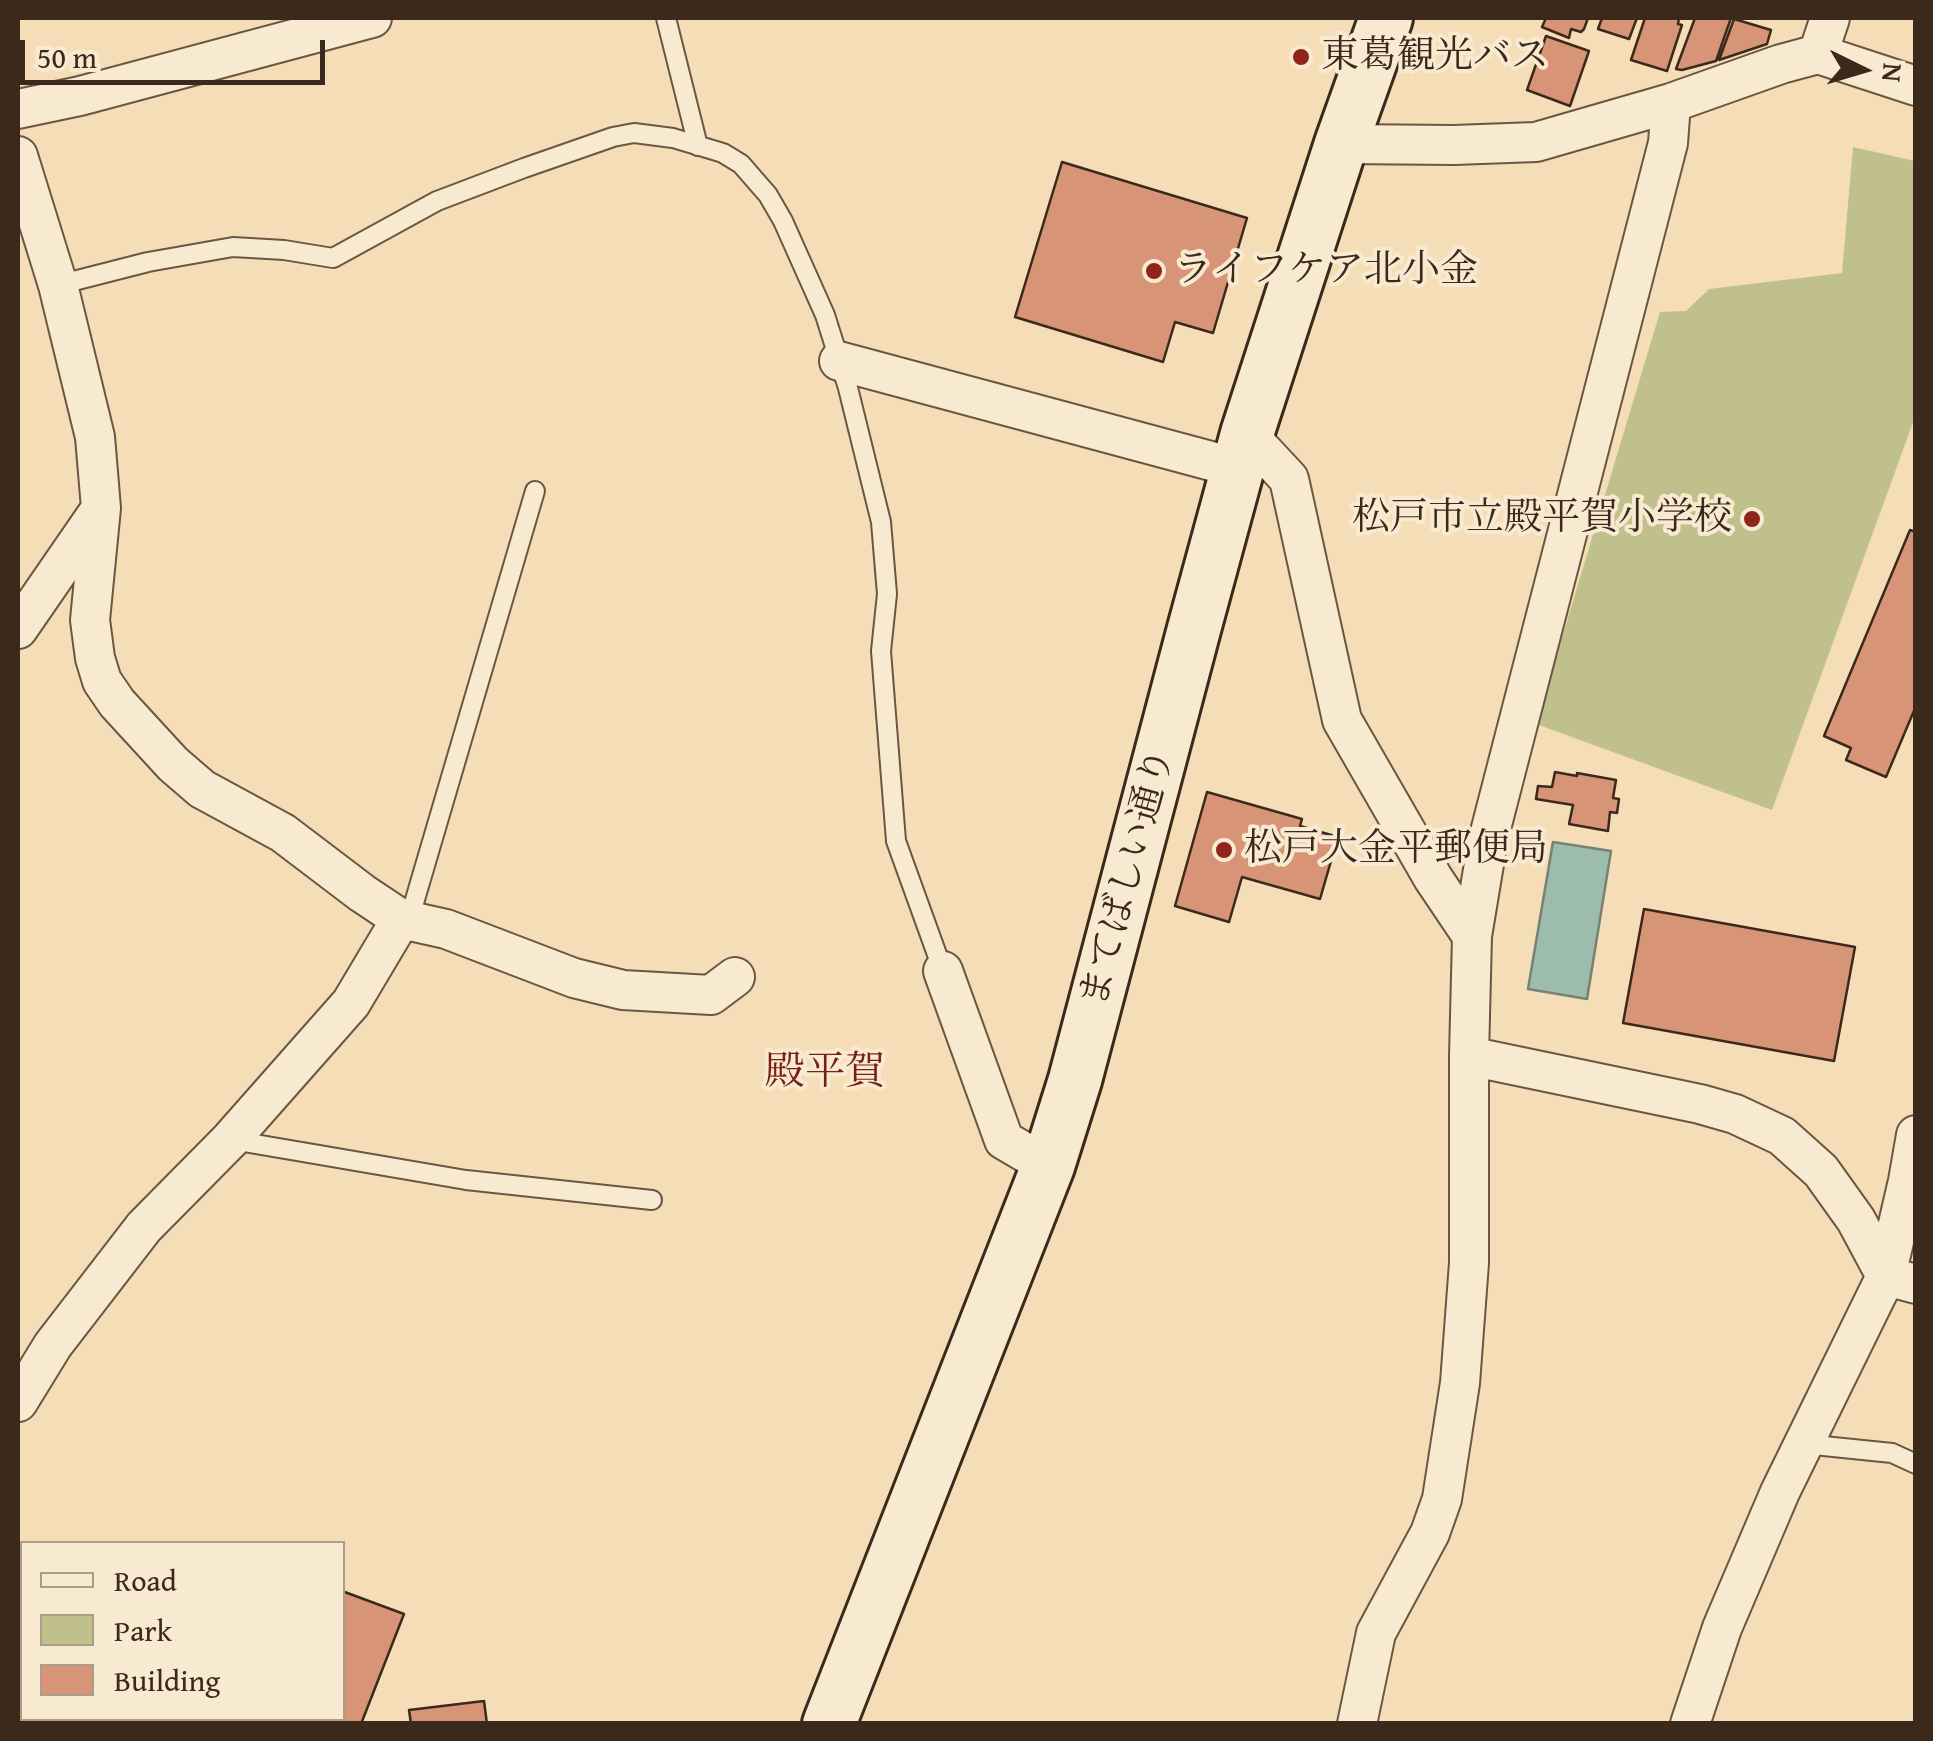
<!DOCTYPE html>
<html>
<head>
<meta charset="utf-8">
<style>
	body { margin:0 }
	#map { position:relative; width:1933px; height:1741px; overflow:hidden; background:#f5ddb8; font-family:"Gentium Book Plus",serif }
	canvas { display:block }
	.frame { position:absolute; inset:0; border:20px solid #3b2a1c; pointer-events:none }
	.legend { position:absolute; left:20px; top:1541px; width:325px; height:180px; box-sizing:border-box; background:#f8e9d1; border:2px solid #ac9d89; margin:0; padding:12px 18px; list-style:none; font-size:30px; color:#3b2a1c }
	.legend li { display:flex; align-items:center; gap:20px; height:50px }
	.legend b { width:50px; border:2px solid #ac9d89 }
	.north { position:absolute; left:1813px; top:20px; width:100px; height:100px; -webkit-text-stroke:8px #f8e9d1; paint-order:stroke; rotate:95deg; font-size:28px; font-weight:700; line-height:40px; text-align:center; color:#3b2a1c }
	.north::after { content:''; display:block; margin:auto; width:35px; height:45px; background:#3b2a1c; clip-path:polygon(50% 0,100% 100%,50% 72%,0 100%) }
	.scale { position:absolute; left:20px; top:40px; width:305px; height:45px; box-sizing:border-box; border:5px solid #3b2a1c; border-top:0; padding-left:12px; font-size:30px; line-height:35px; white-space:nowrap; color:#3b2a1c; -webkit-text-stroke:8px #f8e9d1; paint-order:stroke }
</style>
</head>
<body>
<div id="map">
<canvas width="1933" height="1741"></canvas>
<div class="frame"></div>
<ul class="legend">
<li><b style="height:12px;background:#f8e9d1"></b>Road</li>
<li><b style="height:28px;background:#c0c08c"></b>Park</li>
<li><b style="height:28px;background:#d89476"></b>Building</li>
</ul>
<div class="north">N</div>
<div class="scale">50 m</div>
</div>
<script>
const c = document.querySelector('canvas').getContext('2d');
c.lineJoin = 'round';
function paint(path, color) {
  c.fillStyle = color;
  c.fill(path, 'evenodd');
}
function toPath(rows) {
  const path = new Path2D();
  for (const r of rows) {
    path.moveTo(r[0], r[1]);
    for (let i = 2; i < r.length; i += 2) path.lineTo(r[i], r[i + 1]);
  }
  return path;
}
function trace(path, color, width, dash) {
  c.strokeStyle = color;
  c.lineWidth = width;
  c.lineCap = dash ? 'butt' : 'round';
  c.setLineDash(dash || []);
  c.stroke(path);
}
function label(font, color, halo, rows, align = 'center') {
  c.font = font + ' "Gentium Book Plus","Noto Serif JP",serif';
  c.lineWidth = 8;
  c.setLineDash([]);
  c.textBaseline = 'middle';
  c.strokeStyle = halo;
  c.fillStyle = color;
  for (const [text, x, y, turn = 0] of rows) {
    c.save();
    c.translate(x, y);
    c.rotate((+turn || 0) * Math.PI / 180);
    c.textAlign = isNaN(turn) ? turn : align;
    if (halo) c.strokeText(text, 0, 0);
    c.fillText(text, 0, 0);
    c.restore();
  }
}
paint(toPath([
	[1853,147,1915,161,1915,417,1772,810,1536,724,1660,312,1686,311,1709,289,1842,273]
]), '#c0c08c');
const water = toPath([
	[1553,842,1611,851,1587,999,1528,989,1553,842]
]);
paint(water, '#9cbcae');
trace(water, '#758274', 2.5);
const building = toPath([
	[1546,18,1588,18,1584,29,1581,32,1571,29,1569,38,1542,27,1546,18],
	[1602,18,1637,18,1629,39,1598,29,1602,18],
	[1645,18,1679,18,1678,24,1682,25,1667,71,1631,60,1645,18],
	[1695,18,1731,18,1716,61,1682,70,1676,69,1695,18],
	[1734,19,1771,30,1767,44,1719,60,1734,19],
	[1546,36,1589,51,1570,106,1527,90,1546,36],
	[1062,162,1247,218,1213,333,1175,322,1163,362,1015,317,1062,162],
	[1910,530,1916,532,1916,706,1886,777,1846,760,1851,748,1824,736,1910,530],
	[1555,772,1577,776,1577,773,1616,780,1613,798,1619,799,1617,813,1610,812,1608,831,1569,824,1573,805,1536,799,1538,786,1552,787,1555,772],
	[1207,792,1302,819,1300,826,1338,837,1320,899,1242,877,1229,922,1175,906,1207,792],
	[1644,909,1855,947,1834,1061,1623,1023,1644,909],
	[342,1591,404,1614,361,1724,297,1724,298,1722,286,1718,342,1718,342,1591],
	[484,1701,487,1724,411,1724,409,1710,484,1701]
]);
paint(building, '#d89476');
trace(building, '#3b2a1c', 2.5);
const lane = toPath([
	[666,18,698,146],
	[58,285,148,262,233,247,284,250,333,258,437,201,524,168,613,137,634,133,673,138,723,153,741,164,768,195,783,221,825,315,848,388,881,522,887,594,881,651,896,841,943,971],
	[409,920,535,491],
	[232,1140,466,1180,652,1200],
	[1804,1444,1892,1453,1916,1464]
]);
const street = toPath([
	[1818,54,1830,18],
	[18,109,80,96,372,18],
	[1341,144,1454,145,1536,142,1671,103,1781,64,1818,54,1916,86],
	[18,156,58,285,95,437,101,508,90,620,95,658,102,681,117,703,173,764,202,789,283,833,362,893,401,919,446,929,574,978,623,990,711,995,735,977],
	[839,361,1237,468],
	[1247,434,1289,479,1342,720,1433,878,1472,936],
	[18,629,100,510],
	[943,971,1004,1140,1048,1166],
	[1469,1056,1700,1104,1735,1114,1782,1136,1821,1171,1856,1220,1886,1276,1916,1284],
	[18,1402,53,1345,144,1227,230,1140,351,1003,401,919],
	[1357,1724,1376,1633,1430,1533,1442,1499,1460,1383,1469,1263,1469,1056,1472,936,1488,840,1668,143,1671,103],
	[1690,1724,1722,1628,1780,1492,1886,1276,1908,1181,1916,1135]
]);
const secondary = toPath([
	[829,1724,1048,1166,1075,1080,1194,629,1247,434,1341,144,1386,18]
]);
trace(lane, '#6a5743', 22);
trace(street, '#6a5743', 42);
trace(secondary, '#3b2a1c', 58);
trace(lane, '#f8e9d1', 18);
trace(street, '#f8e9d1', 38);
trace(secondary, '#f8e9d1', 52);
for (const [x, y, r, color] of [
	[1301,57,10,"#8f2418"],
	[1154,271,10,"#8f2418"],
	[1752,519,10,"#8f2418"],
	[1224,850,10,"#8f2418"]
]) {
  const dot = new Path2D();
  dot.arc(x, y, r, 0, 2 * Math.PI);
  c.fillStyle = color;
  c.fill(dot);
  trace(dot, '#f8e9d1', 4);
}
label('38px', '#3b2a1c', '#f8e9d1', [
	["東葛観光バス",1321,57],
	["ライフケア北小金",1174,271],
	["松戸市立殿平賀小学校",1732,519,"right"],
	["松戸大金平郵便局",1244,850]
], 'left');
label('38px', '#3b2a1c', '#f8e9d1', [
	["まてばしい通り",1129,878,-75]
]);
label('40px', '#7a1f14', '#f8e9d1', [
	["殿平賀",825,1074]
]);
</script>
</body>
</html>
